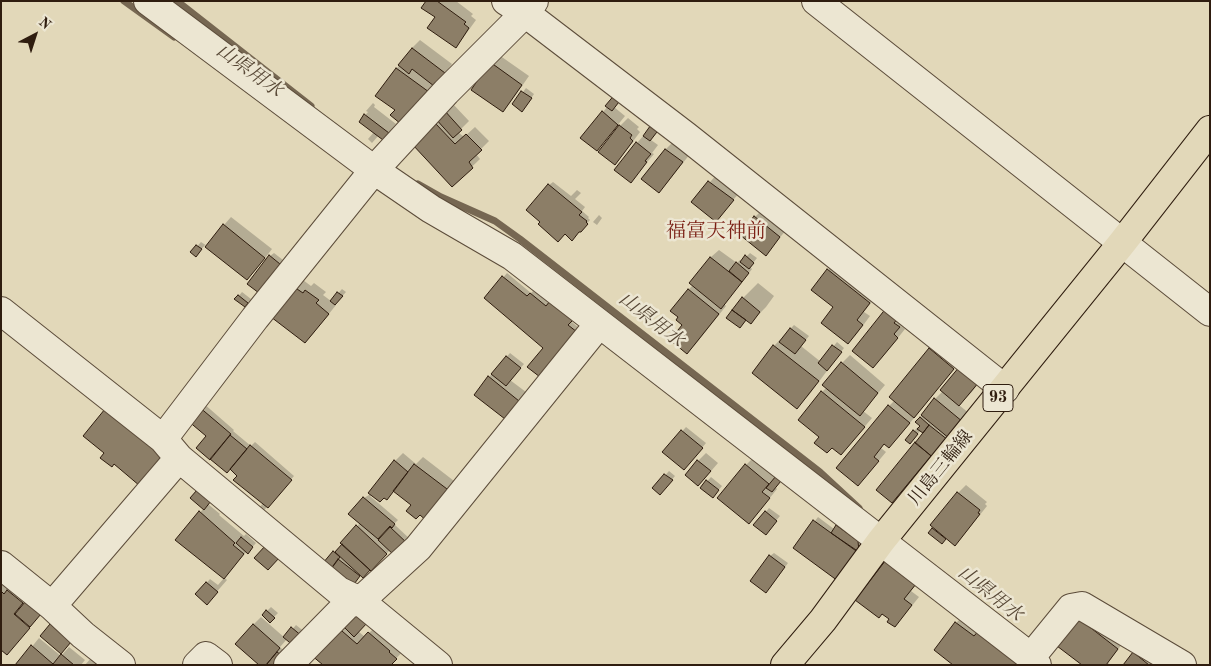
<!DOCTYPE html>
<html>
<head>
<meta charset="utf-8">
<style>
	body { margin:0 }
	#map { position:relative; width:1211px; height:666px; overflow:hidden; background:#e2d8b9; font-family:"Old Standard TT",serif }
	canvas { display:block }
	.frame { position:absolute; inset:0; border:2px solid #2f1d0f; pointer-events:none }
	.north { position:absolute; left:10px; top:10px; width:50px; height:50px; -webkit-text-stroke:4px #ece6d2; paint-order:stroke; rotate:40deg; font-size:14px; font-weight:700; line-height:20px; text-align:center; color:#2f1d0f }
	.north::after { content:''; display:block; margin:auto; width:18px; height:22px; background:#2f1d0f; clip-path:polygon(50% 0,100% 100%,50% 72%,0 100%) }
</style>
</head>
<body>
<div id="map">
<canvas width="1211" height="666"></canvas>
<div class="frame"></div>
<div class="north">N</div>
</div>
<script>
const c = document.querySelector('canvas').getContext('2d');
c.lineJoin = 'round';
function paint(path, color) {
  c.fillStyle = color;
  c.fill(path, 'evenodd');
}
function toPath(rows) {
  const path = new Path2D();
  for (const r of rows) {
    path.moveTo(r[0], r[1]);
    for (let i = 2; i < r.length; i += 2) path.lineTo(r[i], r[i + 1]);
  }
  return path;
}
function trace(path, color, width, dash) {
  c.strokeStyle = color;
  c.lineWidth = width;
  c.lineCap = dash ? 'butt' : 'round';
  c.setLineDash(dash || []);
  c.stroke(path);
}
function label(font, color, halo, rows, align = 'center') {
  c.font = font + ' "Old Standard TT","Noto Serif JP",serif';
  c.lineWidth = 5;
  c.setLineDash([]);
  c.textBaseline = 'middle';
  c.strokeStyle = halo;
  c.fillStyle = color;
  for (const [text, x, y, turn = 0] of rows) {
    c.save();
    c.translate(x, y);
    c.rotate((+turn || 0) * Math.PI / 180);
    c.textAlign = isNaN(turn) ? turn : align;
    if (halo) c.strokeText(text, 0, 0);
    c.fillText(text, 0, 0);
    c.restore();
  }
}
paint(toPath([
	[428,1,456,1,473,14,471,16,476,20,463,38,456,46],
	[420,40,452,64,416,110,396,110,377,95,412,48],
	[499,55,529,76,510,103,502,110,491,63],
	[526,88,534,94,526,106,514,104],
	[373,103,375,105,374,107,396,124,383,139,379,135,372,143,368,139,374,132,360,121,368,112,366,111],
	[452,103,469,121,458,132,464,137,475,127,489,141,476,154,480,159,452,186,422,137,439,121],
	[608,106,614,107,625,116,604,142,603,112],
	[628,118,639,127,637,129,640,132,622,156,614,164,600,152,620,126],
	[644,135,658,145,652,153,654,154,631,181,616,170,637,143],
	[674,141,690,154,667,183,659,191,643,178,666,149],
	[717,174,740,192,716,220,693,202],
	[553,182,571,196,577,190,581,193,575,199,585,207,582,211,589,217,588,218,590,220,584,227,565,233,541,221,549,185],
	[763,209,787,229,766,254,755,217],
	[599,215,602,218,597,225,593,222],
	[231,217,272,249,255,271,247,279,205,245,196,256,192,252,201,242,207,246,224,225],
	[719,250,737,263,740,260,742,261,750,253,757,258,750,267,752,269,749,273,724,304,726,306,695,345,687,352,684,325,688,290,693,285,691,283,711,257],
	[274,253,283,260,262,288,270,256],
	[836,262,877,295,864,312,870,316,856,335,848,342,835,307,828,270],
	[507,273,531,293,534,290,579,328,543,371,545,347,486,298],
	[303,280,311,286,314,283,326,292,323,295,331,301,342,289,346,292,335,304,336,305,313,334,305,342,273,316],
	[758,283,774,296,766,307,751,322,747,319,740,327,743,298],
	[242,292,251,299,245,306,236,299],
	[888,308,906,319,901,326,905,329,881,359],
	[794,325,809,336,801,346,821,362,837,342,844,348,809,395,797,407,774,346],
	[933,345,957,365,897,439,885,443,881,448,886,452,866,476,889,406,895,400],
	[510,353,524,364,510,380,526,392,512,409,489,377],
	[850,355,885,385,863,411,872,418,849,445,832,446,821,437,822,392,827,387,842,363],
	[990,369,971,393,959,405,970,414,932,455,892,502,928,429,921,430,914,439,914,431,918,427,919,428,921,425,917,422,935,399,943,391],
	[203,403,234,430,233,431,251,446,255,442,294,476,260,515,256,512,263,503,239,476,208,436,189,420],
	[686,427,706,443,688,465,664,452],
	[403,453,416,464,423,457,458,484,436,512,412,505,394,491,372,495,370,496,398,520,394,524,411,540,390,550,371,570,370,568,361,574,352,585,334,552,338,548,339,549,344,544,342,543,360,523,350,514,364,498,369,495,395,461],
	[706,453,718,463,706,477,698,461],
	[754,457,778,476,775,487,777,489,757,514,749,522,746,465],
	[669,471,675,476,663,490,654,488],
	[711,477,722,486,716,493,702,487],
	[966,485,987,502,985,504,987,506,963,536,955,544,947,537,942,543,929,533,934,527,932,525,958,493],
	[202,487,213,497,208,504,220,514,219,515,244,536,246,534,256,543,248,552,247,551,224,577,227,580,207,603,197,594,210,579,218,585,224,578,177,539,204,508,192,498],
	[769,508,780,516,769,529,755,525],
	[818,517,834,529,845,518,866,543,842,576,795,548],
	[774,553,788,563,770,588,770,556],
	[920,570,923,576,911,591,919,597,902,618,894,626,889,621],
	[1,577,30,594,24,602,25,603,30,599,44,610,15,645,1,648],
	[271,607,278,613,270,621,263,615],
	[261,617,285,638,296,625,306,633,287,639,280,647,286,653,271,661,253,625],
	[960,619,1023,665,955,665,956,623],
	[1078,619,1125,640,1108,663,1110,665,1084,665],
	[340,622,358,631,365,637,377,625,404,650,392,663,395,665,325,665],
	[39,638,61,656,69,647,85,660,81,665,17,665],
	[1134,653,1157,665,1124,665],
	[91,658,108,665,85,665]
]), '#0003');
trace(toPath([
	[124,1,174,37],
	[177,1,311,106],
	[418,184,441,197,495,221,520,239,820,472,859,508]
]), '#766752', 7);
const building = toPath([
	[426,1,437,1,466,22,464,24,469,28,456,48,427,28,435,17,421,8,426,1],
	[412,48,445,73,434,86,412,69,409,74,398,65,412,48],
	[490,62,522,85,503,112,471,90,490,62],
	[396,68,429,92,401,124,390,115,395,110,375,96,396,68],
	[521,91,532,98,522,112,512,104,521,91],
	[616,93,622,98,612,111,605,106,616,93],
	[444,110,462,130,453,138,435,118,444,110],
	[602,111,618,125,597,151,580,138,602,111],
	[364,114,389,133,383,140,359,122,364,114],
	[653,122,660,128,650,141,643,136,653,122],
	[435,123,455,144,466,134,482,150,469,162,473,168,452,187,412,144,435,123],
	[619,125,632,135,630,138,633,141,615,165,598,152,619,125],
	[636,142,651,154,645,161,647,162,631,183,614,170,636,142],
	[665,149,683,162,659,193,641,179,665,149],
	[708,181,734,200,716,222,691,202,708,181],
	[548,184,582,212,579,215,587,221,586,222,588,224,581,232,579,232,572,241,565,234,558,242,538,224,540,222,526,210,548,184],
	[754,216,780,237,766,256,740,235,754,216],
	[223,224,265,258,247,280,205,247,223,224],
	[196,245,202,249,196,257,190,252,196,245],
	[269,255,280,264,259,293,247,284,269,255],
	[745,255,754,263,749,269,740,262,745,255],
	[710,257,742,282,721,309,689,283,710,257],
	[736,262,749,273,742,282,729,271,736,262],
	[827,269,870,303,857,320,863,325,848,344,821,323,833,307,811,290,827,269],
	[502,276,527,296,530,293,546,306,550,301,573,320,568,325,577,332,540,377,527,367,543,348,484,298,502,276],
	[294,287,303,293,305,290,319,300,316,303,329,314,305,343,271,317,294,287],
	[688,289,719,314,687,354,670,340,682,325,676,320,678,317,670,311,688,289],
	[337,292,343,296,335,305,330,301,337,292],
	[238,295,248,303,245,307,234,299,238,295],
	[742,297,760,312,751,324,732,310,742,297],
	[887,307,899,317,894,323,900,327,894,334,898,338,873,368,852,351,887,307],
	[732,310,746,320,740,328,726,318,732,310],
	[790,328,806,340,795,354,779,342,790,328],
	[773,345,819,381,797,409,752,373,773,345],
	[832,345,842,352,827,371,818,363,832,345],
	[929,348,954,369,914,418,889,397,929,348],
	[506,356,521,368,506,386,491,374,506,356],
	[841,362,878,393,860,416,822,385,841,362],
	[960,366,979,382,959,406,940,390,960,366],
	[488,376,519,401,505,419,474,395,488,376],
	[821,391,865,427,841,455,832,448,827,453,814,443,819,437,798,420,821,391],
	[934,398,963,422,950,439,921,415,934,398],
	[888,405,910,423,889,448,884,444,874,457,879,461,858,486,836,468,888,405],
	[198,406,231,434,210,460,196,448,206,436,187,420,198,406],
	[105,409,164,457,140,486,114,464,112,467,100,458,104,453,83,436,105,409],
	[920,417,929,425,923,433,917,429,920,426,915,422,920,417],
	[929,425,948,440,934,458,915,443,929,425],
	[681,430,703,448,684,470,662,452,681,430],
	[913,430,918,434,910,444,905,440,913,430],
	[230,435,247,449,227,473,210,459,230,435],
	[915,442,931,456,892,503,876,490,915,442],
	[250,445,292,480,268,508,233,480,237,476,230,469,250,445],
	[394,460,408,472,387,500,384,498,380,502,368,493,394,460],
	[697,460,711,471,698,486,685,475,697,460],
	[414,464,451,492,428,522,420,515,416,519,406,511,411,505,393,491,414,464],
	[745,464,769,484,762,492,770,498,749,524,717,498,745,464],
	[664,474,673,480,660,495,652,488,664,474],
	[776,476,781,481,772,492,766,488,776,476],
	[706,480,719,490,713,498,700,488,706,480],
	[197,490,211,501,204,510,190,498,197,490],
	[957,492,980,510,978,513,980,514,955,546,930,525,957,492],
	[363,497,395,524,392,528,390,526,378,539,348,514,363,497],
	[199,511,235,543,233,545,244,554,224,579,175,540,199,511],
	[765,511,777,521,766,535,753,525,765,511],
	[813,520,859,553,838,581,793,548,813,520],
	[356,525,387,554,371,571,340,543,356,525],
	[836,525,858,541,859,552,831,533,836,525],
	[390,527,408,544,396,557,378,540,390,527],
	[932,528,946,539,942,544,928,533,932,528],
	[241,537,253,547,248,554,236,543,241,537],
	[342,544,370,570,363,578,335,552,342,544],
	[266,545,280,557,268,570,254,558,266,545],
	[333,551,340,557,331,569,323,563,333,551],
	[769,555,785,567,766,593,750,581,769,555],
	[889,556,916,584,904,599,912,605,895,627,887,622,889,619,882,614,879,618,855,600,889,556],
	[338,559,360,576,352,587,330,570,338,559],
	[206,582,218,592,207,605,195,594,206,582],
	[7,590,23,603,14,614,30,628,7,655,1,650,1,591,4,594,7,590],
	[25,602,41,614,30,627,15,614,25,602],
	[352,607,368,622,354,637,338,621,352,607],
	[266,610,275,618,270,623,262,615,266,610],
	[1078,618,1118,649,1106,665,1082,665,1057,646,1078,618],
	[955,622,974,636,980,629,1023,665,953,665,934,650,955,622],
	[50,624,71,642,61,654,40,636,50,624],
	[253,624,280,648,266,665,259,665,235,644,253,624],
	[335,625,357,644,368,632,390,651,389,652,397,659,391,665,323,665,310,654,335,625],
	[291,627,303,637,295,647,283,637,291,627],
	[31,645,53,664,61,654,74,665,15,665,31,645],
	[277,652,284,657,277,665,266,665,277,652],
	[1133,652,1149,665,1123,665,1133,652]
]);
paint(building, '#8c7e67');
trace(building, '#2f1d0f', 1);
const minor = toPath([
	[148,1,374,170,431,209,512,256,1031,657,1037,665],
	[506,1,525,13,686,136,1005,389],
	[816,1,1210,312],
	[1,311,163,439,179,458,339,591,360,601,438,665],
	[163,439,255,318,374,170,446,92,525,13,534,1],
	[1,565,52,606,83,635,121,665],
	[52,606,179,458],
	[1031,657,1071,608,1082,606,1182,665],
	[197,665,206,656,218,665],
	[288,665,348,604,360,601,418,548,599,324]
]);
const major = toPath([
	[785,665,823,620,881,541,1122,243,1210,130]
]);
trace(minor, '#5c4c3a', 30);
trace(major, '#2f1d0f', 30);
trace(minor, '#ece6d2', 28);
trace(major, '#e2d8b9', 28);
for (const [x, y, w] of [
	[998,398,30]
]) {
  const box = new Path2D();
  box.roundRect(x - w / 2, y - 13.5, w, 27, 4);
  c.fillStyle = '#ece6d2';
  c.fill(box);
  trace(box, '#2f1d0f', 1);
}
label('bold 16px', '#2f1d0f', null, [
	["93",998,398]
]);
label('18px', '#2f1d0f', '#ece6d2', [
	["川島三輪線",941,468,-51]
]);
label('italic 19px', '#584836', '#ece6d2', [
	["山県用水",249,71,36],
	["山県用水",651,320,38],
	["山県用水",990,594,39]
]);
label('20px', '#7a1f14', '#ece6d2', [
	["福富天神前",716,232]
]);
</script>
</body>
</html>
